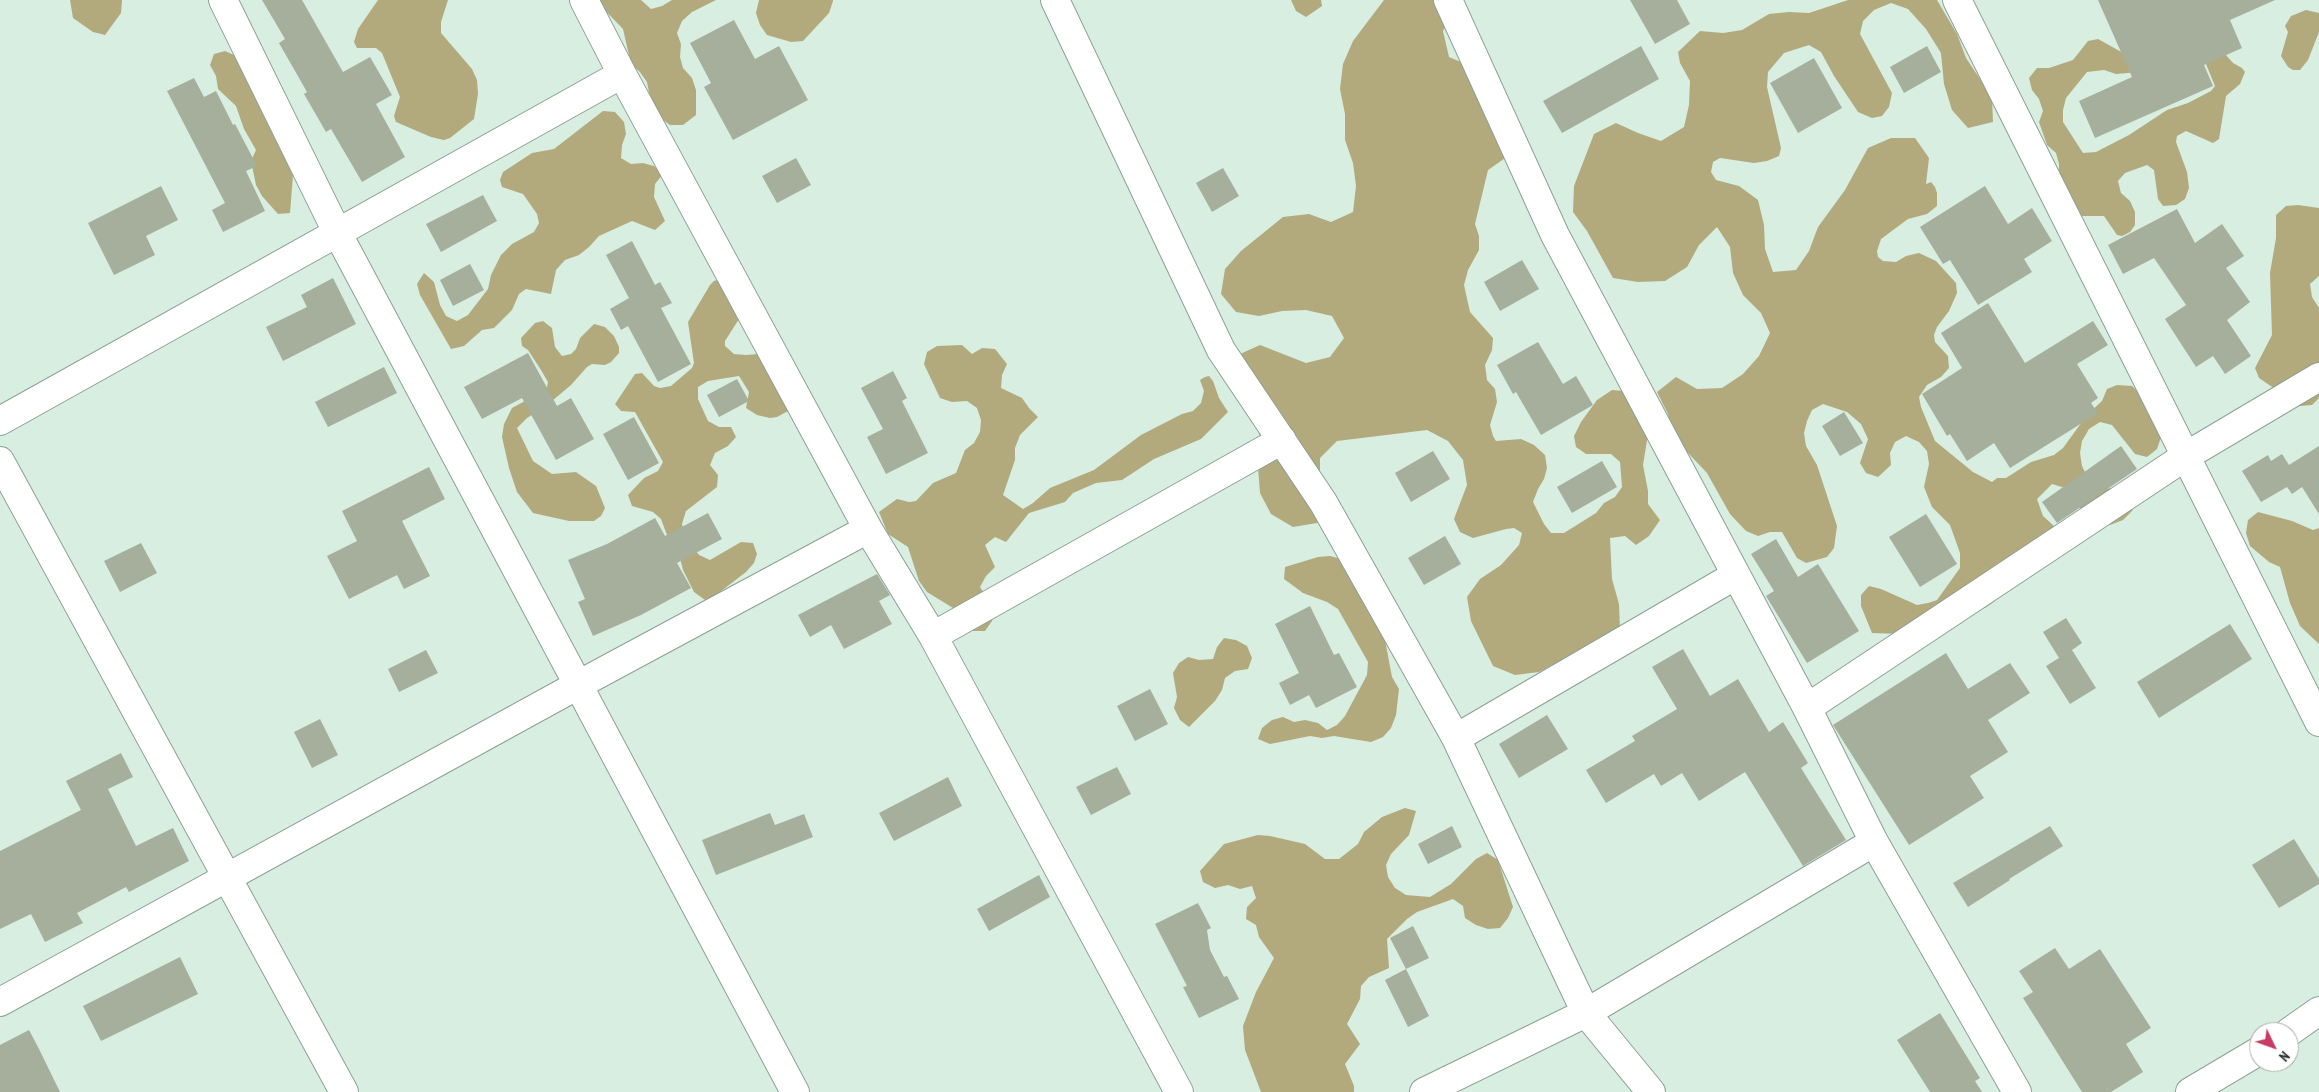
<!DOCTYPE html>
<html>
<head>
<meta charset="utf-8">
<style>
	body { margin:0 }
	#map { position:relative; width:2319px; height:1092px; overflow:hidden; background:#d7eee1; font-family:"PT Sans Narrow",sans-serif }
	canvas { display:block }
	.north { position:absolute; left:2249px; top:1022px; width:50px; height:50px; box-sizing:border-box; background:#fff; border:1px solid #a7aaa8; border-radius:50%; rotate:132deg; font-size:14px; font-weight:700; line-height:20px; text-align:center; color:#222b26 }
	.north::after { content:''; display:block; margin:auto; width:18px; height:22px; background:#c93a64; clip-path:polygon(50% 0,100% 100%,50% 72%,0 100%) }
</style>
</head>
<body>
<div id="map">
<canvas width="2319" height="1092"></canvas>
<div class="north">N</div>
</div>
<script>
const c = document.querySelector('canvas').getContext('2d');
c.lineJoin = 'round';
function paint(path, color) {
  c.fillStyle = color;
  c.fill(path, 'evenodd');
}
function toPath(rows) {
  const path = new Path2D();
  for (const r of rows) {
    path.moveTo(r[0], r[1]);
    for (let i = 2; i < r.length; i += 2) path.lineTo(r[i], r[i + 1]);
  }
  return path;
}
function trace(path, color, width, dash) {
  c.strokeStyle = color;
  c.lineWidth = width;
  c.lineCap = dash ? 'butt' : 'round';
  c.setLineDash(dash || []);
  c.stroke(path);
}
paint(toPath([
	[70,0,122,0,121,13,105,35,93,32,73,18],
	[378,0,448,0,441,22,441,33,472,69,477,80,478,94,474,119,450,138,444,140,431,137,396,122,394,116,400,97,382,53,376,48,357,48,354,42,358,29],
	[595,0,641,0,651,9,662,6,672,0,716,0,692,12,682,21,677,33,681,44,680,57,683,68,692,78,696,90,696,115,683,125,670,125,660,118,652,108,647,82,640,72,631,64,623,29],
	[759,0,833,0,833,1,829,13,803,41,791,42,767,35,760,25,756,13],
	[1291,0,1321,0,1322,6,1306,17,1296,11],
	[1384,0,1458,0,1443,31,1449,57,1461,62,1508,156,1488,170,1475,224,1479,236,1479,250,1468,270,1464,285,1470,312,1493,338,1492,350,1485,365,1487,380,1495,389,1497,402,1490,425,1493,436,1496,441,1521,439,1534,445,1545,455,1547,468,1544,479,1538,489,1533,502,1544,524,1551,533,1564,533,1596,513,1604,503,1615,497,1622,487,1620,462,1611,454,1586,454,1576,447,1574,436,1581,422,1597,400,1612,390,1623,391,1649,428,1643,465,1648,491,1648,504,1660,520,1649,536,1636,545,1625,536,1610,538,1612,579,1619,604,1620,629,1539,672,1515,675,1493,666,1471,621,1467,597,1480,579,1501,565,1519,545,1522,533,1514,528,1506,529,1473,538,1460,532,1454,519,1467,485,1463,460,1448,441,1427,430,1337,441,1320,458,1320,483,1332,506,1317,523,1293,527,1271,514,1260,493,1258,467,1261,441,1238,355,1260,345,1306,363,1330,357,1344,338,1332,316,1306,310,1282,311,1259,316,1236,312,1221,294,1225,269,1241,251,1283,217,1309,214,1331,222,1353,212,1356,186,1353,163,1345,140,1345,114,1340,89,1343,64,1353,41],
	[1848,0,1937,0,1957,34,1966,58,1992,97,1993,122,1968,128,1952,110,1944,84,1941,53,1926,29,1908,9,1891,3,1874,10,1863,21,1860,34,1892,93,1889,107,1882,116,1872,118,1858,112,1834,76,1821,52,1809,45,1784,53,1768,72,1767,87,1781,148,1779,156,1767,161,1754,163,1720,158,1713,162,1711,172,1716,180,1739,186,1758,200,1764,225,1765,249,1773,272,1796,270,1809,251,1818,227,1845,190,1868,148,1891,138,1915,138,1929,158,1926,184,1931,182,1935,187,1937,193,1937,206,1927,214,1908,219,1881,239,1877,251,1878,257,1883,261,1896,262,1906,256,1919,253,1936,261,1956,283,1957,293,1949,311,1937,327,1934,335,1935,342,1948,356,1949,368,1941,377,1927,385,1919,397,1921,407,1935,441,1973,472,1992,482,1997,478,2006,478,2031,462,2054,455,2063,448,2087,415,2102,401,2107,389,2117,385,2132,386,2150,403,2161,437,2157,449,2147,457,2135,454,2112,425,2100,422,2089,429,2082,441,2080,453,2082,466,2088,478,2104,489,2120,487,2136,499,2132,511,2123,520,2110,525,2098,523,2078,506,2065,488,2052,484,2037,499,2043,516,2066,537,1999,588,1995,601,1985,608,1946,614,1901,634,1872,633,1861,606,1861,595,1869,586,1881,589,1917,605,1928,603,1937,600,1960,568,1960,553,1950,525,1932,507,1924,487,1929,464,1927,451,1919,442,1906,436,1895,442,1890,453,1891,465,1878,477,1866,473,1860,463,1868,439,1861,424,1847,412,1823,404,1812,410,1807,421,1804,433,1806,446,1817,465,1837,526,1834,548,1827,557,1806,563,1797,558,1782,532,1770,532,1758,536,1746,531,1730,514,1707,473,1673,437,1668,414,1657,392,1676,377,1697,389,1722,388,1743,374,1759,356,1770,333,1761,313,1743,295,1733,273,1730,247,1717,227,1699,245,1687,267,1665,281,1638,282,1613,278,1587,231,1573,212,1574,186,1594,134,1616,123,1638,133,1661,141,1684,127,1689,105,1690,81,1680,63,1678,52,1700,31,1723,33,1742,30,1769,14,1789,12,1809,13],
	[2306,10,2319,13,2319,32,2308,60,2300,70,2293,70,2288,67,2281,56,2288,32,2285,26,2291,16],
	[2098,39,2125,54,2139,72,2116,74,2104,70,2087,72,2066,98,2063,110,2063,122,2083,153,2096,152,2129,135,2167,110,2188,103,2211,91,2215,86,2206,64,2207,52,2225,54,2233,63,2242,68,2245,72,2240,84,2226,96,2219,139,2213,143,2186,131,2177,136,2176,142,2187,172,2189,188,2185,199,2176,205,2163,206,2158,199,2154,170,2147,165,2125,173,2118,181,2121,193,2130,201,2135,212,2135,225,2130,232,2122,236,2117,235,2104,216,2081,216,2073,211,2059,175,2059,164,2056,153,2047,145,2039,122,2043,111,2039,99,2032,90,2029,78,2037,68,2049,68,2073,60,2088,41],
	[225,51,236,56,286,152,288,164,293,175,290,213,278,214,262,196,256,185,251,161,256,150,244,129,236,106,218,89,216,76,210,65,214,54],
	[603,111,615,112,624,122,626,134,622,145,621,158,631,164,643,163,654,166,663,174,655,184,654,197,665,221,655,230,632,221,599,236,589,247,579,255,565,260,556,270,551,294,526,289,519,294,512,310,494,328,482,330,464,346,451,349,420,295,417,284,424,273,434,282,440,305,446,316,457,321,468,315,488,289,491,275,501,255,512,244,534,232,539,223,537,214,523,194,502,187,500,180,503,172,532,153,554,149],
	[2298,205,2319,208,2319,276,2310,284,2312,297,2319,308,2319,398,2312,405,2300,406,2259,378,2255,368,2272,335,2270,273,2276,238,2276,215,2286,206],
	[720,279,739,319,725,341,725,346,734,354,746,355,758,354,787,398,788,411,777,417,770,418,757,415,746,408,749,392,739,376,708,381,698,387,698,399,708,421,719,427,731,427,736,437,728,446,715,453,710,465,718,475,717,487,686,511,682,524,685,536,699,555,710,560,741,542,753,543,757,554,754,563,746,572,716,595,705,600,694,592,683,570,680,558,667,535,661,519,653,512,632,506,628,495,644,478,658,471,663,462,635,412,621,411,615,404,635,374,642,373,654,386,660,388,671,386,692,368,694,363,688,322,710,285,714,281],
	[543,321,552,328,555,347,562,356,571,354,576,349,580,338,594,324,605,327,614,336,619,347,619,353,611,362,605,365,592,364,587,367,571,385,546,406,527,418,517,428,533,461,552,474,576,472,596,486,605,508,601,516,594,521,569,521,533,513,517,492,509,468,502,437,504,424,512,408,542,392,547,387,548,382,541,370,528,350,522,346,521,338,535,323],
	[962,345,972,354,982,348,995,349,1007,364,1002,375,1001,388,1022,398,1029,408,1038,417,1020,435,1015,448,1015,460,1003,495,1023,509,1033,503,1050,488,1094,470,1141,435,1182,414,1193,411,1201,403,1204,391,1200,380,1205,377,1209,376,1213,381,1219,398,1228,412,1201,439,1154,459,1122,480,1096,483,1073,493,1065,502,1029,513,1006,542,995,537,985,545,995,567,986,576,980,587,993,607,992,621,985,631,971,631,961,623,958,611,927,592,919,581,908,547,888,534,879,512,897,499,909,502,916,501,933,483,956,473,965,450,974,443,980,432,981,420,977,408,967,401,952,402,940,398,924,364,927,352,937,346],
	[2258,512,2292,521,2313,530,2319,528,2319,644,2300,626,2290,603,2280,567,2269,562,2250,546,2246,533,2248,520],
	[1330,556,1341,559,1385,640,1392,677,1399,689,1396,715,1391,728,1383,737,1371,742,1334,736,1322,738,1310,736,1270,744,1258,739,1262,728,1272,720,1283,717,1294,722,1305,720,1318,723,1327,730,1337,725,1345,716,1367,675,1368,662,1338,609,1327,602,1303,593,1284,579,1285,567,1318,557],
	[1224,638,1236,640,1247,646,1252,658,1248,669,1235,671,1225,678,1222,690,1215,701,1189,727,1180,720,1174,708,1177,697,1173,673,1179,663,1188,657,1199,660,1213,659,1217,647],
	[1405,808,1416,811,1409,835,1391,854,1386,865,1388,877,1395,888,1406,895,1430,897,1451,884,1476,859,1487,853,1498,860,1513,907,1508,918,1500,928,1488,929,1476,925,1465,918,1463,906,1453,899,1417,912,1407,919,1387,939,1389,968,1369,977,1361,986,1360,999,1347,1024,1360,1044,1345,1064,1354,1086,1354,1092,1261,1092,1245,1050,1243,1026,1256,992,1274,958,1259,937,1256,925,1246,919,1247,907,1256,898,1252,886,1240,889,1228,885,1215,888,1203,882,1200,871,1224,844,1258,835,1270,836,1305,844,1325,859,1339,859,1358,844,1364,832,1382,817]
]), '#b2aa7d');
paint(toPath([
	[262,0,302,0,343,72,370,57,392,95,376,104,405,157,362,182,331,129,326,132,304,94,307,92,279,43,285,39],
	[1630,0,1677,0,1690,24,1655,44],
	[2098,0,2275,0,2230,20,2242,48,2204,65,2213,86,2095,138,2079,101,2132,77],
	[734,20,755,59,779,46,808,100,733,140,704,87,711,83,690,43],
	[1641,46,1659,79,1562,133,1543,101],
	[1927,46,1941,72,1904,93,1890,67],
	[1814,58,1842,108,1798,133,1770,83],
	[194,78,204,97,216,91,233,125,235,124,257,166,246,171,265,211,223,232,212,210,225,203,167,91],
	[796,158,811,185,777,203,762,176],
	[1223,168,1239,196,1212,212,1196,183],
	[161,186,178,220,146,236,155,255,114,275,88,223],
	[1985,186,2008,224,2032,208,2052,241,2024,259,2032,272,1978,305,1950,260,1943,264,1920,227],
	[483,195,497,221,441,252,426,224],
	[2177,209,2195,243,2222,224,2244,256,2226,268,2250,302,2227,320,2251,356,2225,374,2213,356,2196,367,2165,319,2186,305,2154,258,2123,274,2108,245],
	[632,241,655,285,660,282,672,303,661,308,691,364,658,382,628,326,621,330,610,309,629,298,606,255],
	[1522,260,1539,289,1500,311,1484,282],
	[470,264,484,290,453,306,440,280],
	[333,278,356,324,283,361,266,327,307,307,301,295],
	[1988,303,2025,363,2093,321,2108,345,2077,364,2098,398,2091,403,2098,413,2010,468,1994,443,1967,461,1950,434,1947,436,1922,394,1962,368,1941,333],
	[1538,342,1563,384,1576,376,1593,405,1541,435,1516,392,1513,394,1497,365],
	[528,353,557,406,571,398,594,439,556,460,522,398,482,419,464,387],
	[384,367,397,393,328,427,315,402],
	[893,371,907,398,902,401,928,453,886,474,867,437,883,429,861,388],
	[737,379,749,401,719,417,707,395],
	[1844,412,1863,443,1840,456,1822,426],
	[634,417,659,463,628,480,603,434],
	[2121,446,2137,469,2057,523,2042,502],
	[2319,446,2319,514,2302,487,2292,494,2287,487,2261,502,2242,471,2268,455,2271,461,2282,454,2289,465],
	[1433,451,1450,479,1411,502,1395,473],
	[1602,461,1617,487,1572,513,1557,487],
	[429,467,445,499,402,521,430,576,404,589,397,575,349,599,327,556,357,541,342,511],
	[708,513,722,539,677,563,691,588,641,615,593,636,578,602,585,599,568,560,607,544,655,518,665,536],
	[1926,514,1957,564,1920,587,1889,537],
	[1445,536,1461,564,1424,585,1408,558],
	[1776,539,1798,577,1818,564,1859,631,1807,663,1766,596,1774,591,1751,554],
	[141,543,157,573,120,592,104,561],
	[877,574,890,595,879,601,892,624,844,649,831,625,810,637,798,615],
	[1310,606,1334,655,1339,653,1357,687,1316,708,1309,695,1290,705,1279,683,1299,673,1275,624],
	[2066,618,2082,643,2072,650,2096,688,2070,704,2046,666,2059,658,2043,632],
	[2230,624,2252,659,2159,718,2137,682],
	[1683,649,1710,696,1738,679,1769,732,1783,722,1808,763,1801,768,1846,840,1803,866,1745,772,1699,801,1682,773,1661,786,1654,774,1606,803,1586,770,1635,741,1632,736,1677,709,1652,667],
	[426,650,438,673,399,692,388,669],
	[1946,653,1968,689,2010,663,2030,693,1988,720,2008,752,1970,776,1984,798,1909,845,1833,725],
	[1150,689,1168,724,1135,741,1117,706],
	[1547,715,1568,749,1519,778,1499,744],
	[320,719,338,755,312,768,294,732],
	[121,753,133,777,108,789,136,846,173,828,189,861,129,892,126,887,77,913,83,923,45,942,31,914,0,929,0,851,81,810,66,781],
	[1117,767,1131,794,1091,815,1076,787],
	[948,777,962,806,894,841,879,813],
	[770,813,775,825,804,814,813,837,716,875,702,840],
	[1452,826,1462,847,1428,864,1418,844],
	[2050,826,2063,846,2009,879,2010,880,1968,907,1953,883],
	[2294,839,2319,879,2319,884,2279,908,2252,865],
	[1039,875,1050,897,989,931,977,909],
	[1198,903,1211,928,1207,930,1210,950,1224,977,1227,976,1239,999,1199,1018,1183,987,1187,986,1155,924],
	[1413,926,1429,958,1406,969,1390,938],
	[2055,948,2069,969,2100,949,2151,1028,2126,1044,2143,1072,2111,1092,2082,1092,2023,998,2033,992,2019,971],
	[180,957,198,994,101,1041,83,1006],
	[1406,969,1429,1016,1408,1027,1385,980],
	[1940,1013,1980,1078,1975,1081,1982,1092,1930,1092,1897,1040],
	[29,1030,39,1049,60,1092,0,1092,0,1045]
]), '#a5af9c');
const street = toPath([
	[223,0,338,234,795,1092],
	[584,0,622,74,868,529,933,636,1179,1092],
	[1055,0,1221,350,1323,502,1456,738,1586,1013,1651,1092],
	[1448,0,1555,235,1807,708,1874,842,2017,1092],
	[1957,0,2319,722],
	[0,421,622,74],
	[0,461,344,1092],
	[933,636,1282,440],
	[1807,708,2186,456,2319,377],
	[1456,738,1736,575],
	[0,1002,578,685,868,529],
	[2289,1032,2319,1011],
	[1424,1092,1586,1013,1874,842],
	[2190,1092,2259,1051]
]);
trace(street, '#8ca195', 30);
trace(street, '#fff', 28);
</script>
</body>
</html>
